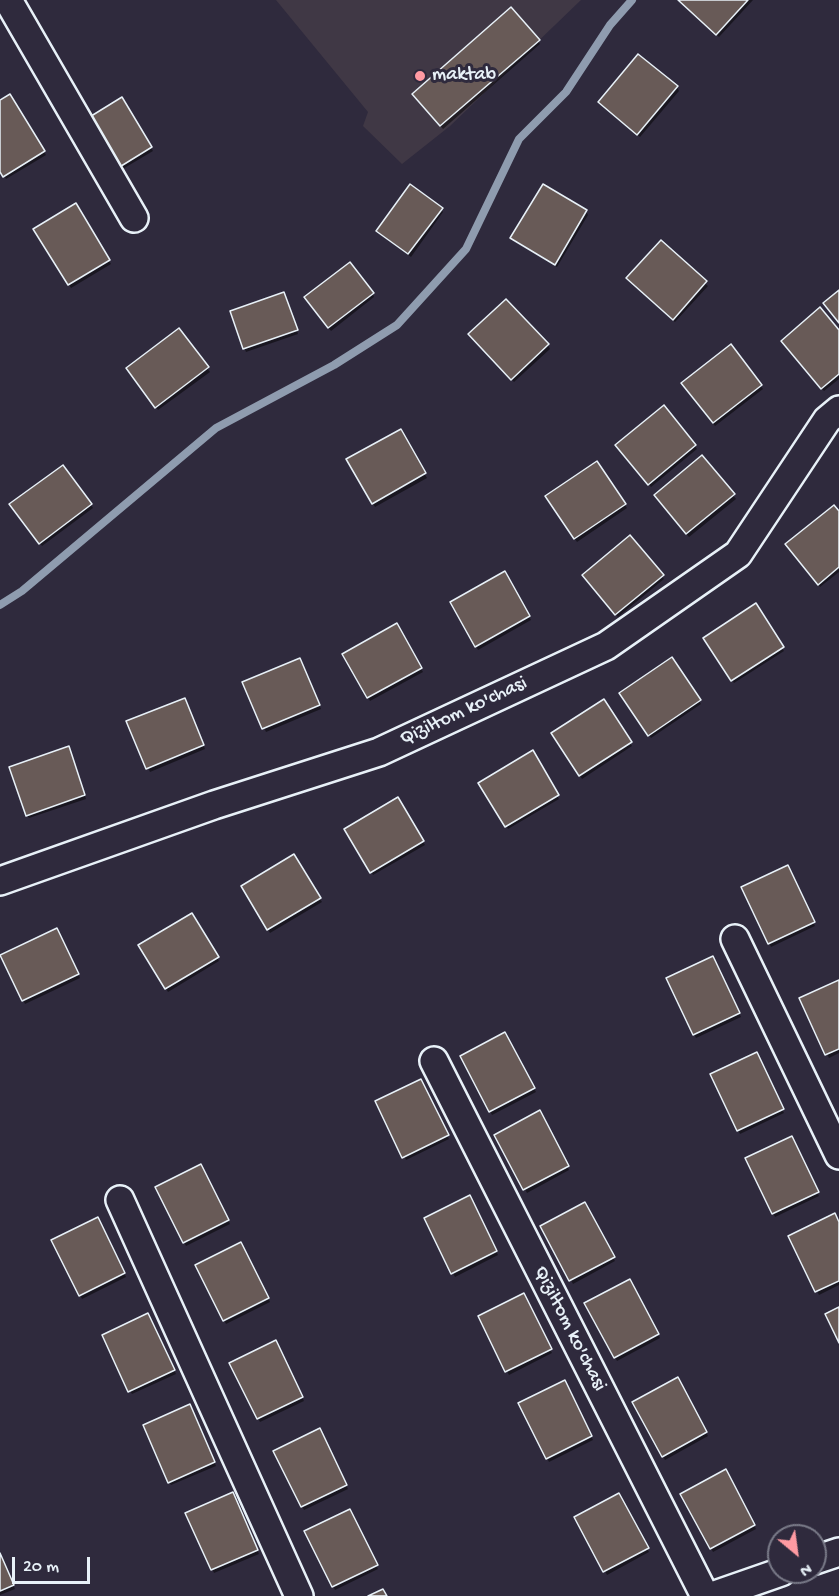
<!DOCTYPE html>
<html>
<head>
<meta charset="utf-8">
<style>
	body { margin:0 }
	#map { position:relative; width:839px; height:1596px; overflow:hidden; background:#2f2a3d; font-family:"Gochi Hand",sans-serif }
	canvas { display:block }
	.north { position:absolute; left:767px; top:1524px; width:60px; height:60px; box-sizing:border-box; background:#2f2a3d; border:2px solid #797a88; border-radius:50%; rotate:151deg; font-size:16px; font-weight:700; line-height:24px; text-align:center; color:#e8f1f8 }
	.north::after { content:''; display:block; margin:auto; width:21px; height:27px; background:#ff9aa2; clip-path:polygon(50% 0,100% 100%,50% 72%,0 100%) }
	.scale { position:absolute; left:12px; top:1557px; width:78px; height:27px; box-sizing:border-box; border:3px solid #e8f1f8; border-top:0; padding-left:8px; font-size:18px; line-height:21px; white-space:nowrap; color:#e8f1f8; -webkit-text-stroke:4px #2f2a3d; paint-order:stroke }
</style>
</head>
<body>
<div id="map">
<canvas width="839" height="1596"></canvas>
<div class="north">N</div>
<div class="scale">20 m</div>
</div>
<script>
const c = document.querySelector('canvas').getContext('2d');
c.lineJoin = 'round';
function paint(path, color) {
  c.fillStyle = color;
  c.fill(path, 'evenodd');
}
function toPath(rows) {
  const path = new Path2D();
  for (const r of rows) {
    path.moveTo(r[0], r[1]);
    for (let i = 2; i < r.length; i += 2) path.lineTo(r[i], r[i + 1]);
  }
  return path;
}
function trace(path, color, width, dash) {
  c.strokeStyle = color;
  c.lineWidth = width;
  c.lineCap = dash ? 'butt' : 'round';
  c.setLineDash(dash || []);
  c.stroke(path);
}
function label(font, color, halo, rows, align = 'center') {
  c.font = font + ' "Gochi Hand",sans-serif';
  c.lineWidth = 6;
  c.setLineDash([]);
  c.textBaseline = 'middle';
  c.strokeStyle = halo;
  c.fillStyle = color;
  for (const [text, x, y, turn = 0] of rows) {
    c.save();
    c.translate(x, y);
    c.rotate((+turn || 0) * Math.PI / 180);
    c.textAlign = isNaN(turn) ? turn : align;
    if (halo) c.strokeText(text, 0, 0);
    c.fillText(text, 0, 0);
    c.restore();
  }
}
paint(toPath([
	[276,0,581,0,450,126,402,164,363,126,368,112]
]), '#403845');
paint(toPath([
	[680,0,753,0,719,37],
	[538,41,540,44,443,129,416,98],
	[677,87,679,91,640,137,600,102],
	[10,96,46,155,6,179,0,169,0,102],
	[122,100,153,151,121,170,90,119],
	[75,205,111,264,71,288,35,229],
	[441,209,443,212,411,257,378,231],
	[586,211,588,215,557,267,512,238],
	[661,242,708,286,675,322,628,278],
	[373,294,374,297,331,331,308,301],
	[286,298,298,334,246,352,231,312],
	[179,330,210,372,158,410,130,372],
	[839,332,839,379,824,391,784,345],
	[472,338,548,345,550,349,514,382],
	[731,346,763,389,715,426,685,387],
	[401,431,427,478,375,507,348,460],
	[695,446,697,449,651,487,619,449],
	[702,457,736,499,689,537,657,499],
	[597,463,627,508,577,542,547,497],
	[91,505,93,508,42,546,13,508],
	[839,513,839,572,820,587,789,548],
	[504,573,531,620,478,650,452,602],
	[662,576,664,579,618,617,586,579],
	[755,605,784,651,734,683,705,638],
	[396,625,423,672,370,701,344,654],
	[671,660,701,704,651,738,621,693],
	[302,663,321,709,266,732,244,683],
	[603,701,632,746,582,779,553,733],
	[186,703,205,749,150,772,128,722],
	[70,752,86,799,29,818,27,815],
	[532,753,559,799,508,829,480,783],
	[398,799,425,845,373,875,346,829],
	[294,856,322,902,270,933,243,886],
	[790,870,815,926,771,947,743,888],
	[192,915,219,961,168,992,140,946],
	[56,929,80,978,25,1004,2,955],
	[712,958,741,1017,696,1038,694,1034],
	[839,981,839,1053,829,1058,827,1054],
	[505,1034,536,1092,492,1115,462,1057],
	[756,1054,784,1113,740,1134,712,1075],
	[420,1080,449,1139,406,1160,377,1102],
	[539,1112,569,1170,527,1193,496,1135],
	[791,1138,819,1196,775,1217,747,1159],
	[201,1166,230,1224,186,1246,157,1188],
	[469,1197,498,1255,455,1277,426,1219],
	[585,1204,615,1261,573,1284,542,1227],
	[97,1219,126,1277,82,1299,53,1241],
	[839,1224,839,1285,819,1295,790,1236],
	[241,1244,270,1302,226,1324,197,1266],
	[629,1281,660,1338,617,1361,586,1304],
	[523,1295,552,1353,509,1375,480,1317],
	[147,1315,176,1374,132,1394,130,1391],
	[275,1342,304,1401,260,1422,231,1364],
	[677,1379,708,1436,665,1460,634,1402],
	[564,1382,593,1440,549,1462,520,1404],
	[192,1410,216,1466,171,1485,169,1482],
	[319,1430,348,1489,304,1510,275,1452],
	[725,1471,756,1529,713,1552,682,1494],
	[619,1495,649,1552,607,1575,576,1517],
	[234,1497,259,1554,214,1573,187,1513],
	[349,1510,378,1569,335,1590,306,1532],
	[0,1555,15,1589,0,1595]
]), '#0007');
trace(toPath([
	[0,605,22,591,216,428,334,365,397,325,466,249,519,139,566,92,610,25,632,0]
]), '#8f9caf', 8);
const building = toPath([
	[678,0,748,0,716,35,678,0],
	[511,7,540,40,440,126,412,94,511,7],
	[638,54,678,86,637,135,598,102,638,54],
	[10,94,45,151,3,177,0,172,0,100,10,94],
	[122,97,152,147,118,168,88,118,122,97],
	[410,184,443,208,408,254,376,231,410,184],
	[543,184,587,210,555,265,510,238,543,184],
	[76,203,110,260,68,285,33,229,76,203],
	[661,240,707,281,673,320,626,278,661,240],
	[350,262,374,293,328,328,304,297,350,262],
	[839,290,839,323,823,303,839,290],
	[284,292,298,330,243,349,230,311,284,292],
	[506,299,549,344,511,380,468,334,506,299],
	[820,307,839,330,839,374,821,389,781,341,820,307],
	[179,328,209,367,155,408,126,368,179,328],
	[731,344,762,385,713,423,681,383,731,344],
	[664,405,696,445,648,485,615,445,664,405],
	[401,429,426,473,372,504,346,459,401,429],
	[702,455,735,494,686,534,654,495,702,455],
	[597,461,626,504,574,539,545,496,597,461],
	[63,465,92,504,39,544,9,504,63,465],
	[834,505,839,511,839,567,818,585,785,544,834,505],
	[630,535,664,575,615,615,582,575,630,535],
	[505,571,530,616,475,647,450,602,505,571],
	[756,603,784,647,731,681,703,638,756,603],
	[397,623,422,668,367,698,342,654,397,623],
	[672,657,701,700,648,736,619,693,672,657],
	[300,658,320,705,262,729,242,682,300,658],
	[185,698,204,745,146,769,126,721,185,698],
	[604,699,632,742,579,776,551,733,604,699],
	[69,746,85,795,26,816,9,767,69,746],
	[533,750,559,795,505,827,478,783,533,750],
	[398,797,424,841,370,873,344,829,398,797],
	[294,854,321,898,267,930,241,886,294,854],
	[788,865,815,922,768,944,741,887,788,865],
	[192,913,219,957,165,989,138,945,192,913],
	[57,928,79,974,22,1001,0,955,57,928],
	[713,956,740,1013,693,1035,666,978,713,956],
	[839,980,839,1049,825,1055,799,998,839,980],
	[505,1032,535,1088,489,1112,460,1056,505,1032],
	[757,1052,784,1109,737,1131,710,1074,757,1052],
	[421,1079,449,1135,402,1158,375,1101,421,1079],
	[540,1110,569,1166,523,1190,494,1135,540,1110],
	[792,1136,819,1192,772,1214,745,1158,792,1136],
	[201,1164,229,1220,183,1243,155,1187,201,1164],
	[470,1195,497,1251,451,1274,424,1218,470,1195],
	[585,1202,615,1257,569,1281,540,1226,585,1202],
	[835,1213,839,1222,839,1281,815,1292,788,1236,835,1213],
	[98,1217,125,1273,79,1296,51,1240,98,1217],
	[241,1242,269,1298,223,1321,195,1265,241,1242],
	[630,1279,659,1334,614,1358,584,1303,630,1279],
	[524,1293,552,1349,505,1372,478,1316,524,1293],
	[839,1307,839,1343,825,1314,839,1307],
	[148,1313,175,1370,128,1392,102,1335,148,1313],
	[276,1340,303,1397,257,1419,229,1363,276,1340],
	[678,1377,707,1432,662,1457,632,1402,678,1377],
	[565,1380,592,1436,546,1459,518,1403,565,1380],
	[190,1404,215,1462,168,1483,143,1425,190,1404],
	[320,1428,347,1485,301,1507,273,1451,320,1428],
	[726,1469,755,1525,710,1549,680,1494,726,1469],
	[233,1492,258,1550,211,1570,185,1513,233,1492],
	[619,1493,649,1548,603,1572,574,1517,619,1493],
	[350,1509,378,1565,332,1587,304,1531,350,1509],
	[0,1553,14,1585,0,1591,0,1553],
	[383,1589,387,1596,368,1596,383,1589]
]);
paint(building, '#685a57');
trace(building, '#e8f1f8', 1.5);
const street = toPath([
	[8,0,134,218],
	[0,881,214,805,379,752,606,646,738,554,827,420,839,410],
	[735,939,839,1155],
	[434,1061,705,1596],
	[120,1200,299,1596],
	[815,1560,839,1552],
	[712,1596,781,1572]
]);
trace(street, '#e8f1f8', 32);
trace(street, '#2f2a3d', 27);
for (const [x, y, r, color] of [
	[420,76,6,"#ff9aa2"]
]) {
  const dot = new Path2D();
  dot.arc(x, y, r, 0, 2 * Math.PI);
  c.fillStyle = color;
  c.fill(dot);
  trace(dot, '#2f2a3d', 2);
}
label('20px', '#e8f1f8', '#2f2a3d', [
	["maktab",432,76]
], 'left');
label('20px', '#e8f1f8', '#2f2a3d', [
	["Qiziltom ko'chasi",464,712,-25],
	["Qiziltom ko'chasi",569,1329,63]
]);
</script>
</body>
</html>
